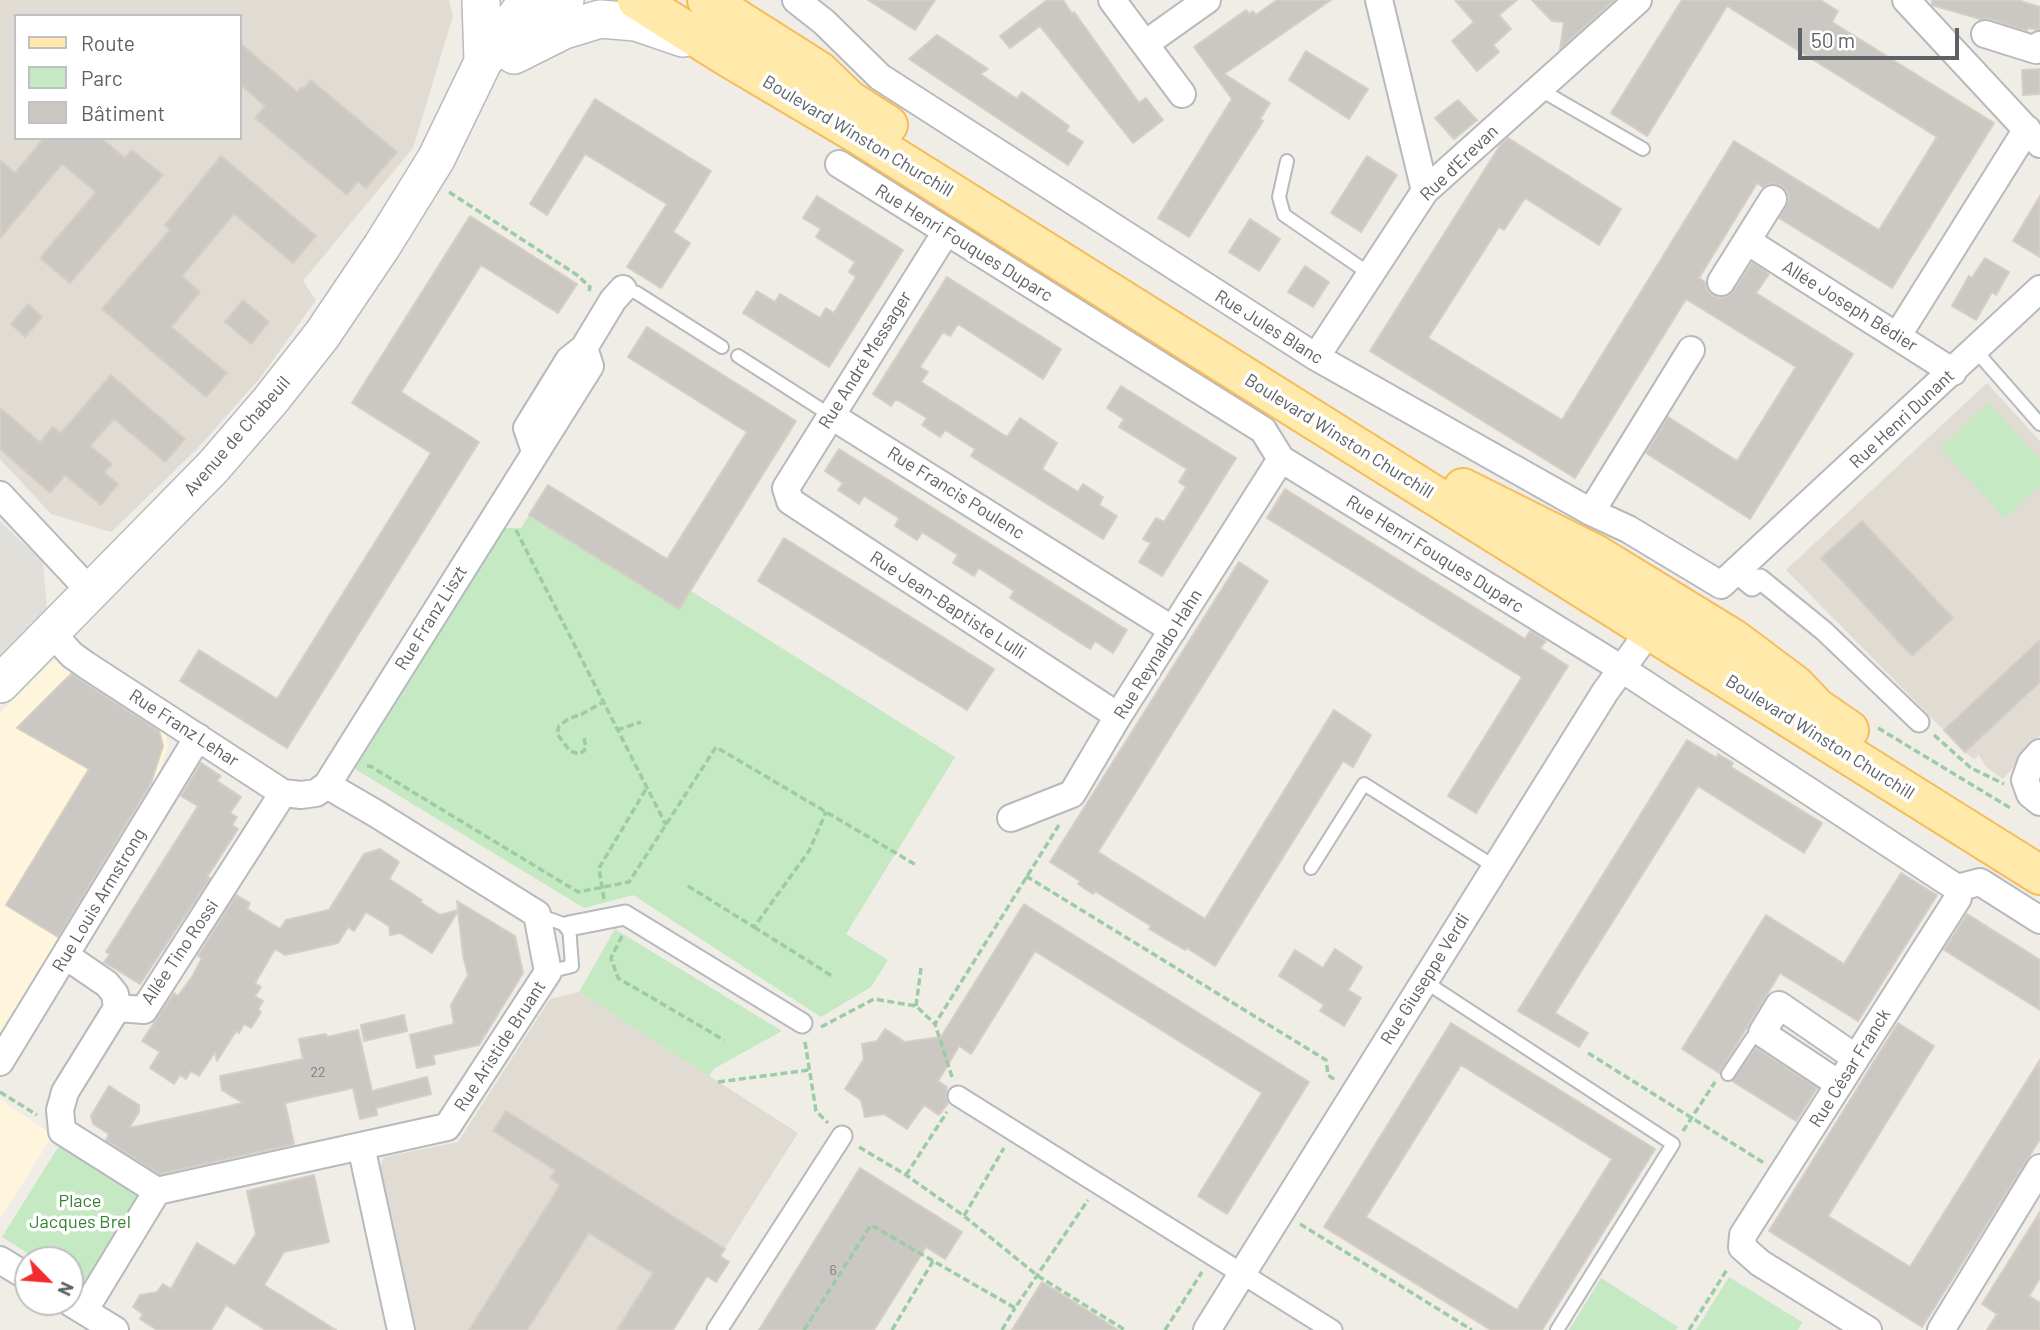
<!DOCTYPE html>
<html>
<head>
<meta charset="utf-8">
<style>
	body { margin:0 }
	#map { position:relative; width:2040px; height:1330px; overflow:hidden; background:#f0ede6; font-family:Barlow,sans-serif }
	canvas { display:block }
	.legend { position:absolute; left:14px; top:14px; width:228px; height:126px; box-sizing:border-box; background:#fff; border:2px solid #bec0c2; margin:0; padding:9px 12px; list-style:none; font-size:21px; color:#5d6267 }
	.legend li { display:flex; align-items:center; gap:14px; height:35px }
	.legend b { width:35px; border:2px solid #bec0c2 }
	.north { position:absolute; left:14px; top:1246px; width:70px; height:70px; box-sizing:border-box; background:#fff; border:2px solid #bec0c2; border-radius:50%; rotate:115deg; font-size:19px; font-weight:700; line-height:28px; text-align:center; color:#5d6267 }
	.north::after { content:''; display:block; margin:auto; width:24px; height:32px; background:#f12c2f; clip-path:polygon(50% 0,100% 100%,50% 72%,0 100%) }
	.scale { position:absolute; left:1798px; top:28px; width:161px; height:32px; box-sizing:border-box; border:4px solid #5d6267; border-top:0; padding-left:9px; font-size:21px; line-height:24px; white-space:nowrap; color:#5d6267; -webkit-text-stroke:5px #fff; paint-order:stroke }
</style>
</head>
<body>
<div id="map">
<canvas width="2040" height="1330"></canvas>
<ul class="legend">
<li><b style="height:9px;background:#ffeaac"></b>Route</li>
<li><b style="height:19px;background:#c5e9c2"></b>Parc</li>
<li><b style="height:19px;background:#cbc8c3"></b>Bâtiment</li>
</ul>
<div class="north">N</div>
<div class="scale">50 m</div>
</div>
<script>
const c = document.querySelector('canvas').getContext('2d');
c.lineJoin = 'round';
function paint(path, color) {
  c.fillStyle = color;
  c.fill(path, 'evenodd');
}
function toPath(rows) {
  const path = new Path2D();
  for (const r of rows) {
    path.moveTo(r[0], r[1]);
    for (let i = 2; i < r.length; i += 2) path.lineTo(r[i], r[i + 1]);
  }
  return path;
}
function trace(path, color, width, dash) {
  c.strokeStyle = color;
  c.lineWidth = width;
  c.lineCap = dash ? 'butt' : 'round';
  c.setLineDash(dash || []);
  c.stroke(path);
}
function label(font, color, halo, rows, align = 'center') {
  c.font = font + ' Barlow,sans-serif';
  c.lineWidth = 7;
  c.setLineDash([]);
  c.textBaseline = 'middle';
  c.strokeStyle = halo;
  c.fillStyle = color;
  for (const [text, x, y, turn = 0] of rows) {
    c.save();
    c.translate(x, y);
    c.rotate((+turn || 0) * Math.PI / 180);
    c.textAlign = isNaN(turn) ? turn : align;
    if (halo) c.strokeText(text, 0, 0);
    c.fillText(text, 0, 0);
    c.restore();
  }
}
paint(toPath([
	[54,660,164,726,168,746,147,808,0,1043,0,713],
	[0,1099,53,1135,0,1219]
]), '#fff4dc');
paint(toPath([
	[0,521,43,562,48,621,0,668]
]), '#e1dfda');
paint(toPath([
	[0,0,449,0,453,16,413,148,303,281,316,300,260,378,197,449,111,532,51,514,0,459],
	[16,16,240,16,240,138,16,138],
	[1987,383,2040,441,2040,736,2003,779,1986,767,1979,755,1974,759,1967,754,1786,570],
	[579,992,798,1133,720,1256,729,1262,716,1282,707,1276,673,1330,416,1330,379,1169,384,1157,458,1142,550,999]
]), '#e0dcd4');
paint(toPath([
	[1989,403,2040,459,2040,486,2005,518,1940,448],
	[529,515,679,608,691,591,955,757,846,934,888,960,871,987,821,1017,633,895,584,908,355,769,505,528,521,528],
	[615,929,623,934,782,1031,715,1068,709,1076,579,992],
	[62,1141,148,1196,89,1291,70,1279,70,1260,39,1260,2,1237],
	[1729,1277,1802,1322,1798,1330,1696,1330],
	[1601,1278,1678,1327,1676,1330,1569,1330]
]), '#c5e9c2');
const building = toPath([
	[868,0,935,0,915,30,868,0],
	[1047,0,1063,0,1072,14,1074,12,1139,103,1146,98,1163,120,1133,143,1040,26,1010,48,1000,36,1047,0],
	[1277,0,1331,0,1224,74,1270,103,1260,119,1263,121,1189,237,1158,218,1232,99,1194,47,1246,10,1249,14,1253,11,1256,15,1277,0],
	[1455,0,1517,0,1499,15,1511,29,1493,45,1499,52,1477,71,1452,41,1474,22,1455,0],
	[1532,0,1614,0,1560,49,1564,22,1552,21,1532,0],
	[1682,0,1820,0,1838,11,1832,22,1994,123,1892,288,1779,218,1789,199,1787,191,1781,185,1774,183,1763,187,1757,183,1699,278,1705,282,1707,289,1712,295,1720,298,1728,296,1734,290,1752,263,1769,274,1756,293,1853,354,1750,519,1646,453,1668,417,1737,461,1796,367,1686,299,1575,478,1370,351,1501,144,1508,138,1621,209,1599,245,1525,198,1504,230,1499,227,1428,338,1562,420,1734,141,1879,230,1937,137,1727,6,1647,136,1611,113,1682,0],
	[1932,0,2017,0,2040,7,2040,30,2028,28,2027,31,1990,19,1980,19,1932,5,1932,0],
	[937,35,988,69,980,74,1017,99,1022,92,1069,126,1066,131,1083,142,1068,165,909,59,937,35],
	[240,43,297,92,302,87,303,89,311,80,397,152,366,188,358,181,347,195,255,118,265,106,240,84,240,43],
	[1306,51,1368,89,1349,119,1289,80,1306,51],
	[2040,69,2040,94,2023,95,2022,70,2040,69],
	[595,99,711,171,673,232,690,243,661,288,627,267,667,204,585,154,547,215,530,204,595,99],
	[1458,100,1477,120,1454,139,1435,118,1458,100],
	[44,138,101,138,125,158,132,150,163,175,70,283,40,258,96,192,62,164,0,238,0,160,15,173,44,138],
	[221,156,316,236,293,263,234,214,182,276,200,292,171,327,227,373,206,397,102,309,170,230,165,225,221,156],
	[1367,156,1397,175,1361,232,1331,213,1367,156],
	[817,196,903,250,829,367,743,313,757,291,775,302,780,294,820,318,826,308,834,313,856,277,849,272,855,262,816,237,821,229,803,218,817,196],
	[2040,196,2040,257,2013,241,2040,196],
	[470,216,577,284,558,313,481,265,401,392,479,442,287,748,180,681,199,650,277,699,431,453,352,403,470,216],
	[1250,219,1280,239,1259,271,1229,252,1250,219],
	[1985,258,2009,272,1996,295,1992,292,1976,320,1952,306,1969,276,1972,278,1985,258],
	[1305,266,1329,282,1313,307,1288,292,1305,266],
	[947,277,1061,349,1043,379,958,324,950,336,943,332,920,367,928,372,921,382,1007,437,1020,418,1057,443,1042,469,1078,492,1083,484,1103,497,1099,505,1117,516,1103,539,971,456,975,449,945,430,940,437,922,425,927,418,896,399,891,406,873,394,947,277],
	[243,300,269,322,251,344,225,322,243,300],
	[28,304,42,317,25,337,11,324,28,304],
	[647,327,796,421,679,609,529,515,548,485,667,559,747,432,628,357,647,327],
	[111,375,185,439,165,462,114,419,90,446,112,464,104,472,118,484,101,505,65,475,50,493,0,449,0,408,40,442,53,427,61,433,111,375],
	[1121,386,1236,458,1162,576,1139,562,1151,543,1143,539,1156,518,1164,522,1186,487,1179,482,1187,469,1119,427,1124,419,1107,408,1121,386],
	[839,449,1127,630,1113,653,1095,641,1090,649,1010,598,1014,591,979,568,974,576,953,563,958,555,922,532,917,540,895,526,899,518,864,496,859,504,838,490,843,483,825,471,839,449],
	[1285,489,1525,639,1530,631,1546,641,1540,648,1568,666,1476,813,1448,796,1522,677,1267,518,1285,489],
	[1862,521,1953,618,1912,656,1821,558,1862,521],
	[784,538,994,669,967,710,758,581,784,538],
	[1239,562,1268,581,1098,852,1205,919,1334,710,1371,735,1353,767,1343,761,1215,966,1187,948,1185,950,1149,929,1151,926,1095,891,1093,894,1078,884,1080,881,1050,862,1239,562],
	[2040,640,2040,682,1965,752,1944,730,2040,640],
	[71,674,159,731,163,746,151,783,58,937,6,905,89,769,17,728,71,674],
	[1687,740,1717,758,1718,754,1733,763,1731,767,1822,823,1804,853,1698,786,1555,1013,1588,1033,1579,1047,1518,1011,1687,740],
	[201,763,221,776,217,781,241,797,230,813,237,817,232,825,238,829,207,877,210,878,140,984,104,962,110,954,106,952,198,806,181,796,201,763],
	[380,849,399,862,389,879,422,900,420,902,440,915,458,910,457,901,515,936,523,973,479,1045,433,1055,435,1064,417,1068,410,1035,454,1024,451,1005,468,975,463,955,458,911,432,953,400,933,390,935,389,926,366,912,354,931,348,927,338,943,285,955,275,949,255,983,261,987,255,996,263,1001,258,1009,261,1012,251,1028,244,1024,239,1033,236,1031,217,1061,215,1052,199,1076,191,1071,186,1079,180,1075,174,1084,150,1068,160,1052,142,1041,174,993,178,996,192,977,202,958,198,956,236,895,250,903,247,909,280,929,286,920,329,910,364,854,380,849],
	[1901,873,1937,895,1858,1021,1780,973,1719,1073,1682,1049,1766,915,1844,964,1901,873],
	[1024,904,1309,1082,1227,1214,1198,1196,1262,1093,1035,951,971,1054,959,1046,938,1081,947,1087,946,1096,948,1103,939,1115,924,1105,907,1129,884,1114,865,1117,861,1100,845,1089,864,1059,862,1044,877,1041,885,1029,905,1042,941,1037,1024,904],
	[1967,914,2040,960,2040,1010,1944,950,1967,914],
	[1335,949,1362,967,1348,990,1361,998,1344,1026,1320,1011,1324,1005,1279,976,1295,950,1323,968,1335,949],
	[404,1015,407,1031,364,1041,361,1025,404,1015],
	[1451,1023,1655,1149,1542,1330,1491,1330,1324,1227,1451,1023],
	[1461,1065,1612,1159,1517,1310,1366,1217,1461,1065],
	[1898,1023,1934,1046,1828,1216,1910,1267,2040,1060,2040,1139,1922,1327,1769,1231,1898,1023],
	[358,1030,372,1091,427,1077,431,1094,376,1108,377,1115,360,1119,353,1088,285,1103,294,1144,159,1174,106,1140,109,1134,93,1124,91,1116,109,1086,139,1105,139,1112,129,1128,243,1103,222,1090,220,1076,303,1059,299,1039,326,1034,327,1037,358,1030],
	[1756,1048,1817,1088,1796,1121,1732,1081,1756,1048],
	[506,1111,725,1249,720,1256,729,1262,716,1282,707,1276,673,1330,617,1330,653,1273,589,1233,527,1330,469,1330,560,1185,550,1178,555,1170,493,1131,506,1111],
	[860,1168,962,1232,945,1259,926,1247,874,1330,759,1330,860,1168],
	[314,1175,329,1242,284,1252,264,1285,336,1330,266,1330,226,1305,211,1330,157,1330,140,1319,143,1314,133,1307,140,1295,157,1292,163,1284,171,1289,197,1243,235,1266,256,1234,247,1191,314,1175],
	[2040,1212,2040,1278,2029,1296,2040,1303,2040,1330,1987,1330,1997,1314,1982,1304,2040,1212],
	[1042,1282,1079,1305,1118,1330,1012,1330,1042,1282]
]);
paint(building, '#cbc8c3');
trace(building, '#d5cec4', 2);
const service = toPath([
	[1539,89,1643,149],
	[1287,161,1279,197,1284,215,1370,274],
	[623,289,637,293,722,347],
	[1976,351,2040,424],
	[738,356,830,415],
	[1311,868,1364,784,1495,867],
	[538,915,569,926,572,966,548,972],
	[1424,981,1673,1144,1557,1330],
	[1728,1074,1752,1038,1762,1033]
]);
const pedestrian = toPath([
	[1735,572,1752,586,1760,579,1824,631,1919,722],
	[569,926,625,915,802,1023],
	[958,1096,1332,1330],
	[717,1330,842,1136]
]);
const minor = toPath([
	[796,0,824,22,880,77,1316,357,1591,512,1628,529,1721,585,2040,289],
	[1112,0,1182,94],
	[1379,0,1425,191],
	[1906,0,2040,144],
	[1985,34,2036,50,2040,45],
	[1145,44,1207,0],
	[839,164,1263,430,1281,459,1622,669,1957,888],
	[946,232,786,488,790,501,1118,716],
	[1747,241,1953,372],
	[1721,282,1773,199],
	[1898,335,2027,129],
	[1316,357,1425,191,1638,0],
	[830,415,1173,630],
	[535,451,527,428,569,360,584,348,613,300,623,289],
	[0,495,91,592],
	[1591,512,1691,350],
	[51,632,72,655,86,665,283,793,301,795,316,793,327,785,590,366,584,348],
	[2040,753,2031,763,2025,780,2030,794,2040,802],
	[1011,818,1072,794,1118,716,1281,459],
	[1957,888,1980,882,2040,920],
	[66,956,107,984,115,994,117,1008],
	[117,1008,144,1010,283,793],
	[117,1008,65,1092,60,1110,62,1131,157,1191],
	[0,1062,198,737],
	[1839,1084,1762,1033,1779,1005,1856,1058],
	[361,1146,401,1330],
	[157,1191,447,1127,548,972,537,914,375,813,327,785],
	[0,1260,28,1277],
	[71,1303,115,1330],
	[84,1311,157,1191],
	[1207,1330,1605,692,1658,619],
	[1868,1330,1760,1263,1742,1247,1743,1235,1958,898,1957,888],
	[1941,1330,2040,1168]
]);
const secondary = toPath([
	[481,0,483,62],
	[526,42,565,0],
	[514,55,564,30,600,19,636,22,683,38],
	[0,684,213,467,270,401,322,335,382,246,436,159,483,62,528,0]
]);
const primary = toPath([
	[637,0,726,56,861,136,2040,875],
	[707,0,819,71,849,100,888,125],
	[1463,488,1595,554,1735,640,1795,685,1817,708,1849,730]
]);
trace(service, '#b6b9bd', 16);
trace(pedestrian, '#b6b9bd', 23);
trace(minor, '#b6b9bd', 30);
trace(secondary, '#b7bbc0', 40);
trace(primary, '#f7bc58', 42);
trace(toPath([
	[449,192,577,275,590,287,589,291],
	[516,530,666,825],
	[1878,728,2012,809],
	[617,730,641,722],
	[1934,735,1971,768,2004,784],
	[584,738,586,747,584,751,579,754,570,751,557,734,559,726,568,719,582,714,603,702],
	[367,766,370,766,578,892,629,882,716,747,916,865],
	[1026,876,1326,1060,1328,1075,1335,1080],
	[688,886,754,927,809,851,826,812],
	[604,899,599,868,646,789],
	[754,927,832,976],
	[622,936,611,958,618,978,724,1040],
	[916,1006,921,968],
	[821,1027,874,999,916,1006,935,1024],
	[805,1042,816,1111,828,1123],
	[1588,1053,1764,1163],
	[952,1077,935,1024,1059,825],
	[718,1082,809,1070],
	[0,1092,37,1115],
	[1683,1131,1715,1082],
	[859,1147,906,1175,964,1216,1038,1276,1125,1330],
	[906,1175,947,1112],
	[964,1216,1004,1148],
	[1300,1224,1472,1330],
	[804,1330,871,1225,1015,1308,1088,1200],
	[892,1330,933,1261],
	[1002,1330,1015,1308],
	[1165,1330,1202,1272],
	[1689,1330,1728,1268]
]), '#9bcca5', 3.5, [7, 3.5]);
trace(service, '#fff', 12);
trace(pedestrian, '#fff', 19);
trace(minor, '#fff', 26);
trace(secondary, '#fff', 37);
trace(primary, '#ffeaac', 38);
label('14px', '#787c7e', null, [
	["22",318,1072],
	["6",833,1270]
]);
label('18px', '#5d6267', '#fff', [
	["Boulevard Winston Churchill",858,136,31],
	["Rue d'Erevan",1459,163,-44],
	["Rue Henri Fouques Duparc",964,243,32],
	["Allée Joseph Bédier",1850,306,32],
	["Rue Jules Blanc",1269,327,32],
	["Rue André Messager",865,360,-58],
	["Rue Henri Dunant",1902,419,-43],
	["Avenue de Chabeuil",237,436,-49],
	["Boulevard Winston Churchill",1339,436,32],
	["Rue Francis Poulenc",956,493,32],
	["Rue Henri Fouques Duparc",1435,554,32],
	["Rue Jean-Baptiste Lulli",948,605,33],
	["Rue Franz Liszt",431,618,-58],
	["Rue Reynaldo Hahn",1158,654,-58],
	["Rue Franz Lehar",184,728,33],
	["Boulevard Winston Churchill",1820,737,32],
	["Rue Louis Armstrong",99,900,-59],
	["Allée Tino Rossi",180,952,-56],
	["Rue Giuseppe Verdi",1425,979,-58],
	["Rue Aristide Bruant",500,1046,-57],
	["Rue César Franck",1850,1068,-58]
]);
label('18px', '#348230', '#fff', [
	["Place",80,1201],
	["Jacques Brel",80,1222]
]);
</script>
</body>
</html>
